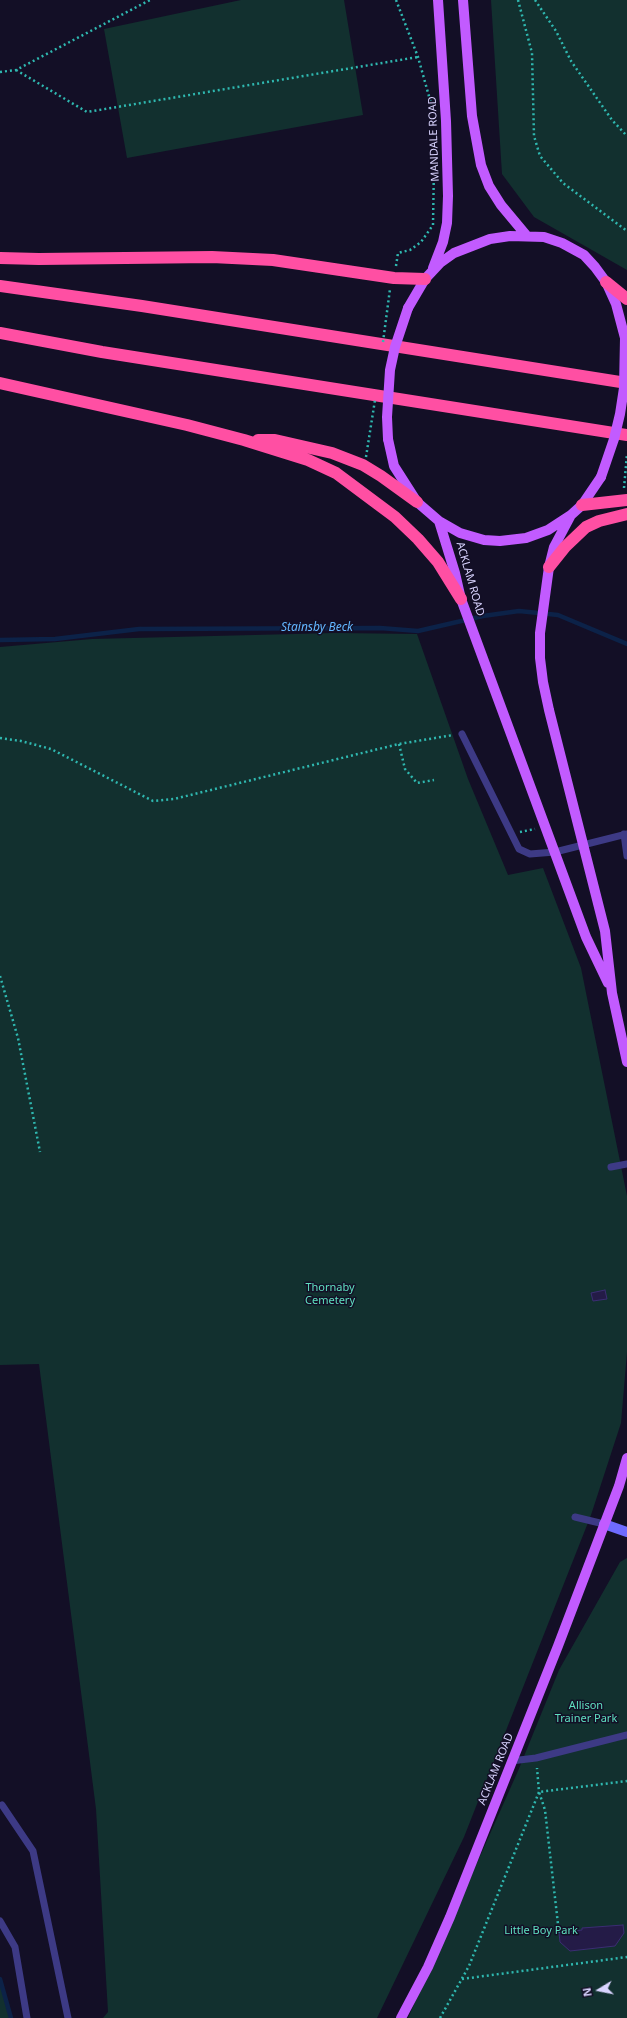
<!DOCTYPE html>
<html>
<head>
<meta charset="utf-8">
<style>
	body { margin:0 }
	#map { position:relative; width:627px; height:2018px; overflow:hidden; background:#130f26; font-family:"Noto Sans",sans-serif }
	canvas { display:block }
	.north { position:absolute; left:579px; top:1970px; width:40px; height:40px; -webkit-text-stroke:3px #130f26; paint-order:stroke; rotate:260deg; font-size:11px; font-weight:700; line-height:16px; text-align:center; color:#d9d4ff }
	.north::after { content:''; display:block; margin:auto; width:14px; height:18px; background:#d9d4ff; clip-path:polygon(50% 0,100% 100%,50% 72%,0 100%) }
</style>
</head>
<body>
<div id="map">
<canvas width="627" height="2018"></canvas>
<div class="north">N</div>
</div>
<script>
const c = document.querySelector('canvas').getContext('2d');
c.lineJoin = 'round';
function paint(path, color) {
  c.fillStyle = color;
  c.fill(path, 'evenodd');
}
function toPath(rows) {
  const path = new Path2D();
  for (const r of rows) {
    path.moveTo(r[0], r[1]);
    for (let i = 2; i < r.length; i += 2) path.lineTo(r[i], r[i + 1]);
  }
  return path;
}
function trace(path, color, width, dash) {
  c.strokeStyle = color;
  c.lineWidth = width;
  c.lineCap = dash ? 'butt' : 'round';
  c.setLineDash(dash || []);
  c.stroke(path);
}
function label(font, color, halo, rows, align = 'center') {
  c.font = font + ' "Noto Sans",sans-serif';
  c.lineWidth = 3;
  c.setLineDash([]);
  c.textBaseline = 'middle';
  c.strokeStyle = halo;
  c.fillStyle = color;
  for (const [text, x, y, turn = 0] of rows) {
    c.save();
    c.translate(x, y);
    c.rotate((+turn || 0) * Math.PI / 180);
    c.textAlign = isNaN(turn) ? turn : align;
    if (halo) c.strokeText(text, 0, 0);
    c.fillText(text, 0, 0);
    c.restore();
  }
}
paint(toPath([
	[241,0,344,0,363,115,127,158,104,29],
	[491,0,627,0,627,270,534,217,502,174],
	[335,633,417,634,468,779,508,875,543,868,581,968,627,1196,627,1352,621,1423,591,1515,464,1837,377,2018,103,2018,108,2012,96,1809,39,1364,0,1365,0,647,92,639],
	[627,1558,627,2018,408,2018,518,1771,559,1670,620,1562],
	[0,1979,11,2014,11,2018,0,2018]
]), '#12302f');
trace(toPath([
	[0,640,55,639,139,629,380,628,418,631,483,616,519,611,558,615,627,644],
	[0,1979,11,2018]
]), '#0c2248', 4.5);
const building = toPath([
	[605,1290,607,1299,593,1301,591,1293,605,1290],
	[623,1925,624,1933,615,1946,570,1951,560,1942,559,1933,582,1930,582,1928,623,1925]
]);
paint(building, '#241b47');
trace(building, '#3b2d73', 1);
trace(toPath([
	[396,0,418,57,432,107],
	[518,0,532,53,534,136,540,156,563,183,627,231],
	[535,0,556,31,571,61,612,120,627,136],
	[16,70,87,112,418,57],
	[0,72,16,70,150,0],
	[396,266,398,253,410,250,421,242,433,225,434,164],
	[624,488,627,454],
	[0,738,21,741,51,749,153,801,174,799,399,744,453,735],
	[399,744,405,769,417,783,434,780],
	[520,832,535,829],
	[0,976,18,1038,40,1152],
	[559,1933,545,1810,539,1792,627,1781],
	[462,1979,627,1957],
	[440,2018,469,1966,539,1792,537,1768]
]), '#2fb8b0', 2.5, [2, 3]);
trace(toPath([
	[462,734,519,849,530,854,555,852,627,834],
	[624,834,627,856],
	[611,1167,627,1164],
	[575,1517,604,1524],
	[511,1761,536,1758,627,1735],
	[2,1805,33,1851,68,2018],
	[0,1921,15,1947,27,2018]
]), '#3d3a85', 7);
trace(toPath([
	[604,1524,627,1532]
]), '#6f6bff', 10);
trace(toPath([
	[463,0,472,116,481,165,489,186,501,205,526,235],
	[433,268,443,242,447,223,448,196,446,121,438,0],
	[408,308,425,279,440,263,454,253,490,239,510,236,544,237,562,243,584,255,595,267,606,282,616,304,625,338],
	[388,439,394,466,417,502,439,521,460,533,484,540,500,541,526,538,548,530,571,515,582,505,601,477],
	[571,515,554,547,549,567,540,633,540,658,543,682,549,710,605,931,612,993,627,1062],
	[439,521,455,573,461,599,586,937,608,983],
	[401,2018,428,1967,450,1917,558,1646,619,1486,627,1458]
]), '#c25bff', 10);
trace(toPath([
	[0,258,39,259,212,257,273,260,394,278,425,279],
	[606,282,627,299],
	[0,286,142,306,627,383],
	[0,333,102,352,627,435],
	[0,383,187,425,244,440,308,460,336,473,395,517,418,539,438,562,461,599],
	[258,440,275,440,332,453,363,465,381,476,417,502],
	[582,505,627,500],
	[549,567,565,547,586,527,599,521,627,514]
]), '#ff4fa3', 12);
trace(toPath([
	[383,342,390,289],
	[366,457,375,400]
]), '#2fb8b0', 2.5, [2, 3]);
trace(toPath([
	[388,439,387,417,390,370,395,347,408,308],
	[601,477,614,439,620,414,624,388,625,338]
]), '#c25bff', 10);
label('11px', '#d9d4ff', '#130f26', [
	["MANDALE ROAD",434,139,-92],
	["ACKLAM ROAD",470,579,74],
	["ACKLAM ROAD",496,1769,-68]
]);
label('11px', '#5fe0c0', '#130f26', [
	["Thornaby",330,1288],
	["Cemetery",330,1301],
	["Allison",586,1706],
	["Trainer Park",586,1719],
	["Little Boy Park",541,1931]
]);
label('italic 12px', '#62b6ff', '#130f26', [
	["Stainsby Beck",317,628]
]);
</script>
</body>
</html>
